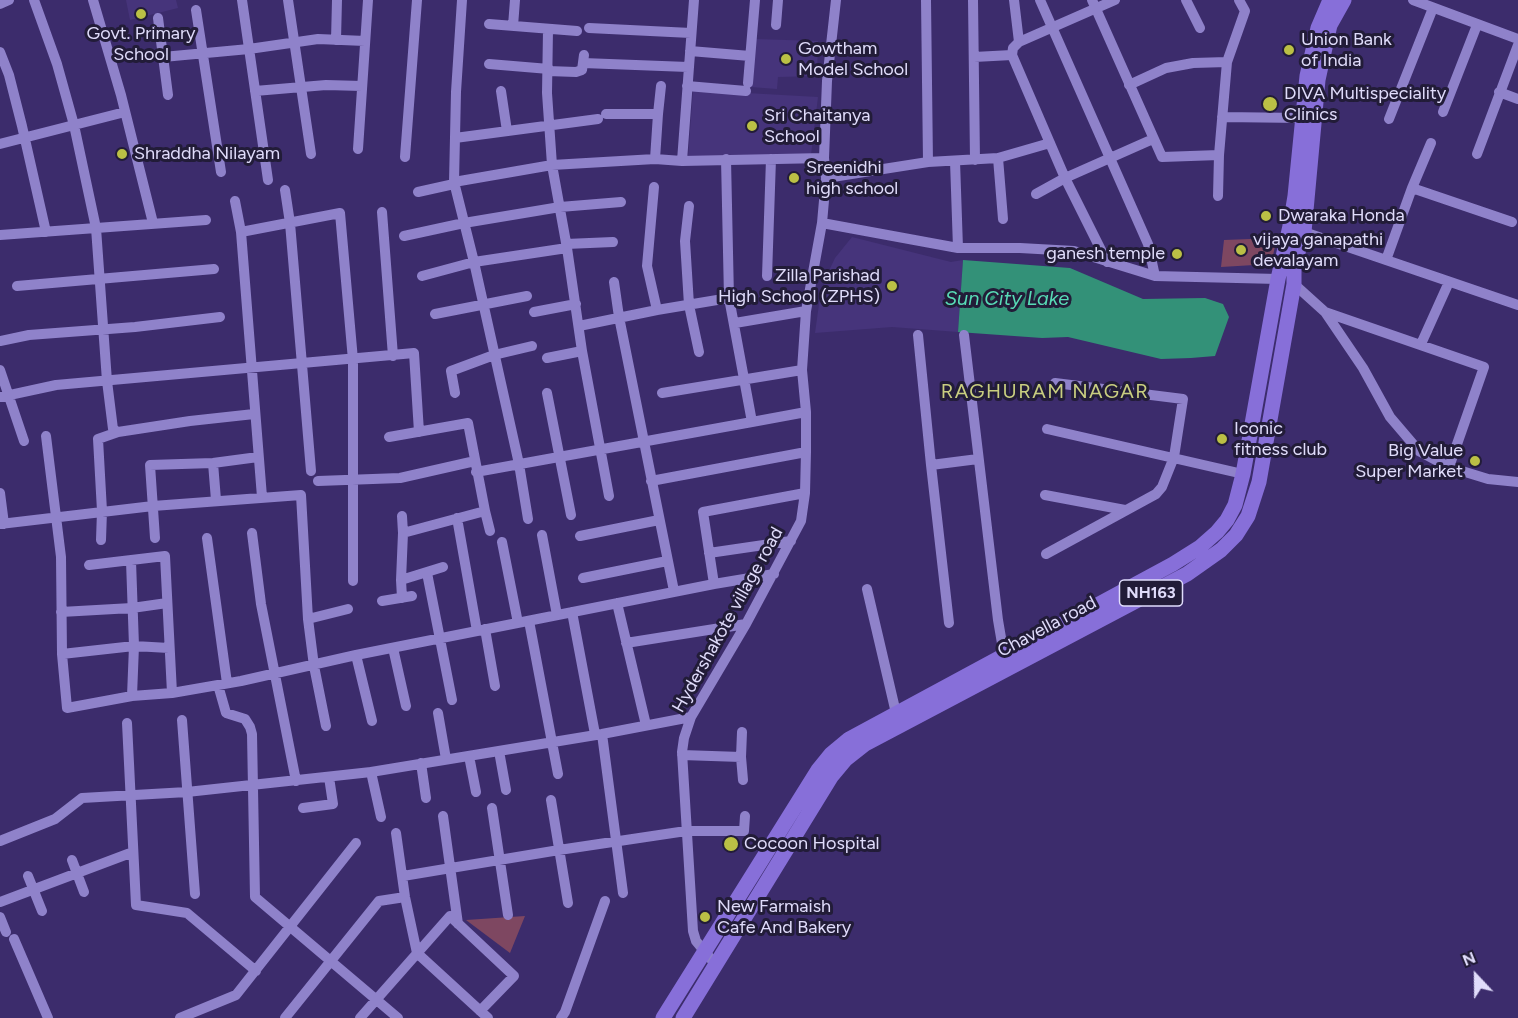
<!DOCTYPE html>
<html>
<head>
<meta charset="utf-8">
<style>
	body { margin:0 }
	#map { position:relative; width:1518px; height:1018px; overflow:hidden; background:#3c2c6c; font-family:Figtree,sans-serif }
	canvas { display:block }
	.north { position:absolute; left:1446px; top:946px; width:60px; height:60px; -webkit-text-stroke:4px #221c38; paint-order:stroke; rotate:338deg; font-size:16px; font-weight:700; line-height:24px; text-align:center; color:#e0dcfb }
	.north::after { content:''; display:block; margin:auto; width:21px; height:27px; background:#e0dcfb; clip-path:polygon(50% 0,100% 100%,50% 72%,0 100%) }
</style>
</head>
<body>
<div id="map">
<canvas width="1518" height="1018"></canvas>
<div class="north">N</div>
</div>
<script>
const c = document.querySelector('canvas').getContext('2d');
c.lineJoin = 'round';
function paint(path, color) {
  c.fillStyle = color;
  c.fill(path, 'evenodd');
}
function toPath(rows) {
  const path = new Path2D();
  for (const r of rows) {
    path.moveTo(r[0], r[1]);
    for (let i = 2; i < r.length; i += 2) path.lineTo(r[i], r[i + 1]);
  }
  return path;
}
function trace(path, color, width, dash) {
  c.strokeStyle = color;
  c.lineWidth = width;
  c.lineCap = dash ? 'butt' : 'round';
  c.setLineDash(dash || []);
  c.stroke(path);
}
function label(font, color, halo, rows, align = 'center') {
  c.font = font + ' Figtree,sans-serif';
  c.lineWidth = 6;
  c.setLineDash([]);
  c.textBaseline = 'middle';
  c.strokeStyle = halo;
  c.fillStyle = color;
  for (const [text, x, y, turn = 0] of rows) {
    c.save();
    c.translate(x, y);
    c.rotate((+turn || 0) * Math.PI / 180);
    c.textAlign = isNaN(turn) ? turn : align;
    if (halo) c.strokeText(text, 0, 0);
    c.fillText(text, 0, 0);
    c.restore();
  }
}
paint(toPath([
	[126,0,176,0,178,8,130,20],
	[755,39,818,41,817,76,778,77,777,89,751,87],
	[693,90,818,97,811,155,688,157],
	[852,237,951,262,963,260,958,332,892,327,815,333,820,297,827,275,835,258]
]), '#46347b');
paint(toPath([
	[1277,238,1271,264,1221,267,1224,240],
	[525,916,510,953,466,920]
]), '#7e4761');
paint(toPath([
	[963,260,1070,268,1143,299,1205,298,1223,304,1229,317,1215,356,1191,358,1161,359,1068,337,1042,338,958,332]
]), '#339178');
trace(toPath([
	[34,0,57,64,74,125,96,228,107,381,113,429,118,432,190,421,254,414],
	[93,0,121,95,153,223],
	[242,0,268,180],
	[288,0,311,154],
	[462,0,456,92,454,182,474,262,519,464,528,519],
	[926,0,928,162],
	[973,0,975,160],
	[1014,0,1019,42],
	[1040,0,1148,244,1155,276],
	[1092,0,1162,157,1219,155],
	[1186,0,1200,28],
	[1413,0,1518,39],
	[0,4,9,0],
	[196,10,221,172],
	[158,18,168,95],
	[489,24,577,31],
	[776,25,778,0],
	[513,26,515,0],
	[589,28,691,33],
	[548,30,547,93,552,165,567,248,582,351,609,496],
	[336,40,337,0],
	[690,51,750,56],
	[0,52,9,75,22,126,46,232],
	[163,57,249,49,318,39,365,41],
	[974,57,1012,55],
	[583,63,688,67],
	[489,64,549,69],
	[548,71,576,72,582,70,584,55],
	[748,83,755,0],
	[1129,85,1166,68,1193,63,1227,62],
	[687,86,746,91],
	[255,91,326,85,362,86],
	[501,91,507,131],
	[1499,92,1518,99],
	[1443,112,1477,25],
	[606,114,658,114,661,86],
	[1222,117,1302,118],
	[1389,119,1433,8],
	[455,138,598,119],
	[0,144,125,112],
	[358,149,368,0],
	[1477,154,1518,45],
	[405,157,417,0],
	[998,158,1003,219],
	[655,159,658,114],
	[682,161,694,0],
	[955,161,958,248],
	[826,178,928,162,998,158,1050,143],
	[454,182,552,165,655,159,682,161,824,158],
	[654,187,647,266,657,310],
	[1412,188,1512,222],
	[285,190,290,223,311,471],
	[418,192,454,184],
	[1036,194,1065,178,1153,139],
	[1218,196,1219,155,1227,62,1245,11,1239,0],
	[235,201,241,232,262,497],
	[689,206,685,241,689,305,699,352],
	[382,212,393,356],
	[822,223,958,248,1020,248,1074,251,1155,276,1278,279],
	[241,232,340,213,353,360,353,581],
	[1304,232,1518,305],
	[0,235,206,220],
	[404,236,464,223,560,207,621,202],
	[566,244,613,242],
	[1386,260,1412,188,1431,143],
	[1107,262,1065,178,1012,55,1013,48,1019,42,1115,0],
	[422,276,474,262,567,248],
	[767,276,771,159],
	[614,282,619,317,674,591],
	[1294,284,1325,312,1363,368,1390,417,1419,451,1449,467,1488,479,1518,482],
	[17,286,214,269],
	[534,312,576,304],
	[1325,312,1484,367,1449,467],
	[435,314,527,296],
	[735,323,806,311],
	[579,326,657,310,729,298],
	[918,335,931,465,978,459],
	[964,335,998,620,1004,655,1006,659],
	[0,341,29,335,135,327,220,317],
	[1421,344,1449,282],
	[547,358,582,351],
	[0,370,24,441],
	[455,393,451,371,494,355,532,346],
	[547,393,571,515],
	[662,393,802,370],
	[0,397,56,385,414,353,419,432],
	[752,422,806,412],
	[1047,429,1243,474],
	[46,436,61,557,62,654,67,708,132,696,172,693,241,681,356,655,714,584,774,574],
	[389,437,468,423,485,511,403,533],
	[213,463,216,500],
	[931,465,949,623],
	[476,472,752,422,729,298,726,159],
	[318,481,400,478,475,461],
	[651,481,806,452],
	[0,493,4,524],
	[1045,495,1125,510],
	[485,511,490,531],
	[402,516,403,533,401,580,402,598],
	[457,518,477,631],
	[0,524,153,506,301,495,308,619,314,666,326,726],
	[252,533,261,604,296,781],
	[542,535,557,615],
	[580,536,659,520],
	[155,538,150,465,213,463,258,457],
	[207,538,227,683],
	[101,540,102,511,98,439,118,432],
	[502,542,518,623],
	[709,553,791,541],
	[1046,554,1156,494,1162,487,1174,457,1183,399,1055,383],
	[131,561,134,646,132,696],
	[89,565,165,556,172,693],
	[427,573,452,700],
	[583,578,667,561],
	[401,580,443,567],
	[714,584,703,512,805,493],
	[867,589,896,713],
	[382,601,412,596],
	[617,603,646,725],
	[61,612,132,608,167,603],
	[572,612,595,734],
	[308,619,348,609],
	[529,621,558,774],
	[485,629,495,686],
	[626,643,746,624],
	[393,648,406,706],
	[62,654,134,646,169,648],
	[356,655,372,721],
	[218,685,226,713,245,719,250,727,252,734,255,897,398,1018],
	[438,713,446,759],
	[182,720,195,894],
	[127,723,136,905,187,913,256,971],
	[602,734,623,893],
	[499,751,506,790],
	[682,755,741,757,742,732],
	[469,756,476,792],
	[741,757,743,780],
	[421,763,426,798],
	[371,772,381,817],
	[551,800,568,903],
	[303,808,333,804,329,777],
	[492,808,508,915],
	[443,816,458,924],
	[396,833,405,897,417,953,488,1018],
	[0,841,55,819,82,798,187,792,371,772,602,734,691,717],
	[72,860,84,892],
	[28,876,42,911],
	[403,876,559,850,686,831,744,831,745,816],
	[0,902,133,852],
	[0,917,6,932],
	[14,939,48,1018],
	[715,964,696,941,693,931,682,752,684,738,691,717,746,624,801,521,805,493,806,452,806,412,802,370,806,311,822,223,826,178,824,158,827,81,836,0],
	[180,1018,236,995,356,843],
	[285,1018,379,901,405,897],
	[360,1018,450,916,514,976,480,1011],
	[561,1018,565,1012,605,901]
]), '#8f82ca', 10);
trace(toPath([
	[663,1018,818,770,831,754,849,739,1173,564,1200,547,1217,532,1227,520,1235,505,1243,474,1278,279,1290,226,1295,196,1307,76,1318,28,1330,0],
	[683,1018,831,777,846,759,865,744,1187,574,1221,550,1236,535,1248,516,1259,482,1294,284,1294,266,1304,232,1318,80,1330,25,1344,0]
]), '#876fd9', 15);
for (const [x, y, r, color] of [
	[141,14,6,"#bbc045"],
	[1289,50,6,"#bbc045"],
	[786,59,6,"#bbc045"],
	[1270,104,8,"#bbc045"],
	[752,126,6,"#bbc045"],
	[122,154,6,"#bbc045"],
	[794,178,6,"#bbc045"],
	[1266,216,6,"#bbc045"],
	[1241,250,6,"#bbc045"],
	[1177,254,6,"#bbc045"],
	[892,286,6,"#bbc045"],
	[1222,439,6,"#bbc045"],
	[1475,461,6,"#bbc045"],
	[731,844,8,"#bbc045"],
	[705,917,6,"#bbc045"]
]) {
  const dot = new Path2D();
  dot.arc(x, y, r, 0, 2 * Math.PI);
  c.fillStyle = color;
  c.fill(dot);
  trace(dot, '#221c38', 2);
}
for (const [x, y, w] of [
	[1151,593,63]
]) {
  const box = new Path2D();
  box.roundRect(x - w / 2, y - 13, w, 26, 4.5);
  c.fillStyle = '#221c38';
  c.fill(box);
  trace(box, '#e0dcfb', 1.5);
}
label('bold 16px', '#e0dcfb', null, [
	["NH163",1151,593]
]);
label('18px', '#e0dcfb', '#221c38', [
	["Govt. Primary",141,34,"center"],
	["School",141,55,"center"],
	["Union Bank",1301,40],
	["of India",1301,61],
	["Gowtham",798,49],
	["Model School",798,70],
	["DIVA Multispeciality",1284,94],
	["Clinics",1284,115],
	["Sri Chaitanya",764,116],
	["School",764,137],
	["Shraddha Nilayam",134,154],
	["Sreenidhi",806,168],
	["high school",806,189],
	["Dwaraka Honda",1278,216],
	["vijaya ganapathi",1253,240],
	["devalayam",1253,261],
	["ganesh temple",1165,254,"right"],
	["Zilla Parishad",880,276,"right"],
	["High School (ZPHS)",880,297,"right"],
	["Iconic",1234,429],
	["fitness club",1234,450],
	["Big Value",1463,451,"right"],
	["Super Market",1463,472,"right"],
	["Cocoon Hospital",744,844],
	["New Farmaish",717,907],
	["Cafe And Bakery",717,928]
], 'left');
label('18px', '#e0dcfb', '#221c38', [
	["Hydershakote village road",728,620,-61],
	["Chavella road",1047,627,-28]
]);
label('italic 20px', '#58dbb6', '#221c38', [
	["Sun City Lake",1007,299]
]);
c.letterSpacing = '1.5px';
label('20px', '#c9ce80', '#221c38', [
	["RAGHURAM NAGAR",1045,392]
]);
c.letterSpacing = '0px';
</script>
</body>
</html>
